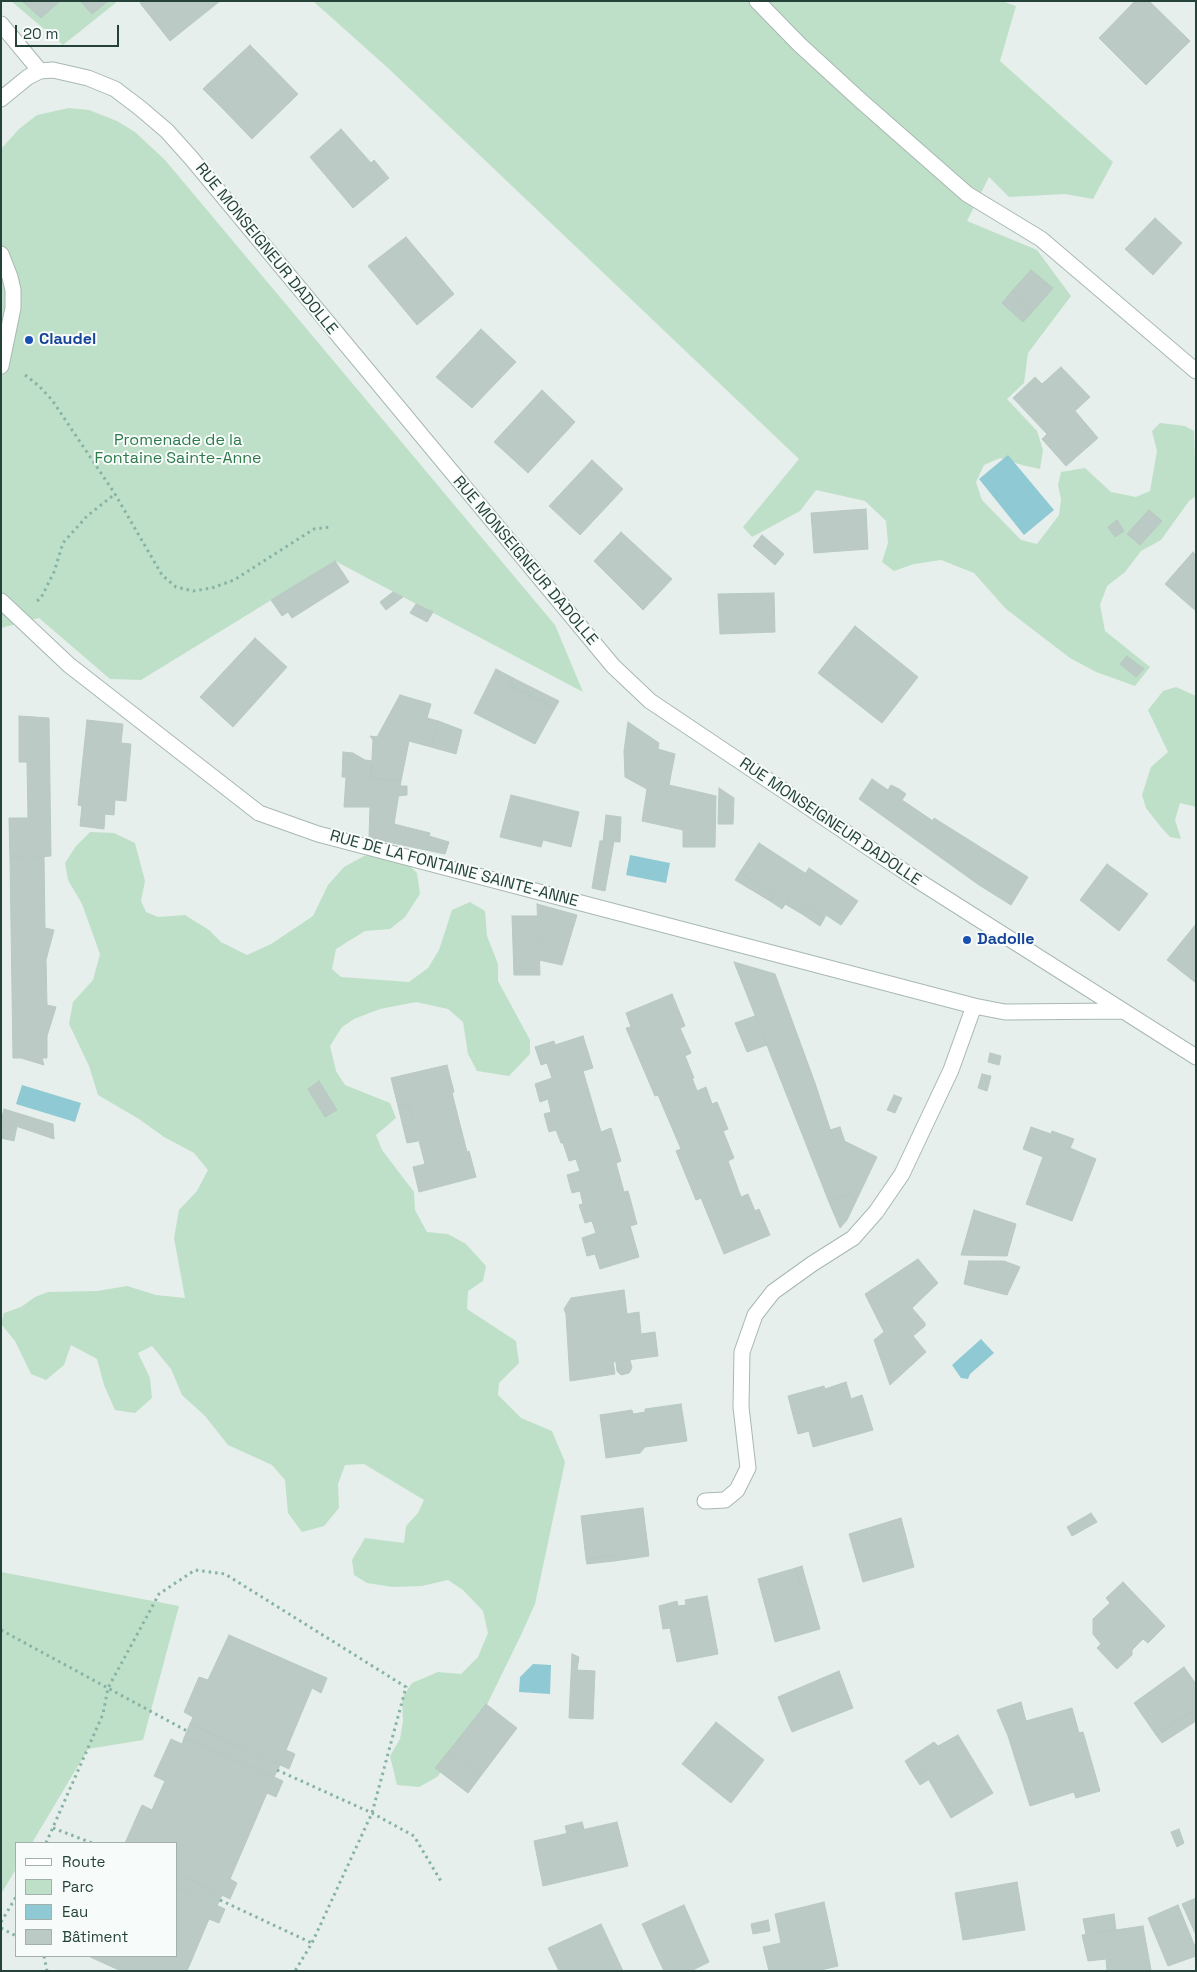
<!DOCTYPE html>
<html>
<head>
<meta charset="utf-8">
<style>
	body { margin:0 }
	#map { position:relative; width:1197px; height:1972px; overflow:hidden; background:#e6efeb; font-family:"Space Grotesk",sans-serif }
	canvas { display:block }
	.frame { position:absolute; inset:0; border:2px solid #24423a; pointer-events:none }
	.legend { position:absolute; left:15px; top:1842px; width:162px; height:115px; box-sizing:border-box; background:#f7fbf9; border:1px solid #a3b1ad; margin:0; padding:6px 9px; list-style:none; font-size:15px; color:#24423a }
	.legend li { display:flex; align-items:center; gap:10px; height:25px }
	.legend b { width:25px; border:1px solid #a3b1ad }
	.scale { position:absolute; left:15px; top:25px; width:104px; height:22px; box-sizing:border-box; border:2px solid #24423a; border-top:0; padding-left:6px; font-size:15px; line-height:18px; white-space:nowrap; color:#24423a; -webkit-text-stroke:4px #f7fbf9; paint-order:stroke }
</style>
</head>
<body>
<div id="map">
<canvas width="1197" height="1972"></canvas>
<div class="frame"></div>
<ul class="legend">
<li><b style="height:6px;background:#fff"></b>Route</li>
<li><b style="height:14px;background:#bfe0c8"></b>Parc</li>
<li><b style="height:14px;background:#8ec9d4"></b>Eau</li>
<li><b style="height:14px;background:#bbcac4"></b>Bâtiment</li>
</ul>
<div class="scale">20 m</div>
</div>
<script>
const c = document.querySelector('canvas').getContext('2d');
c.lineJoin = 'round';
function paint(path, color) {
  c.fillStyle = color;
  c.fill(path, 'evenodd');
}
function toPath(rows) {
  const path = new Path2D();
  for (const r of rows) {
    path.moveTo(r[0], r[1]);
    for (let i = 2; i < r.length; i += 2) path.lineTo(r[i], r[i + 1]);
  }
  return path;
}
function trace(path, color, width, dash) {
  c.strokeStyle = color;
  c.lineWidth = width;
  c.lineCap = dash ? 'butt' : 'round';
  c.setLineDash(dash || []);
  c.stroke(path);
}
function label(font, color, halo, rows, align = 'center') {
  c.font = font + ' "Space Grotesk",sans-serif';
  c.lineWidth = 4;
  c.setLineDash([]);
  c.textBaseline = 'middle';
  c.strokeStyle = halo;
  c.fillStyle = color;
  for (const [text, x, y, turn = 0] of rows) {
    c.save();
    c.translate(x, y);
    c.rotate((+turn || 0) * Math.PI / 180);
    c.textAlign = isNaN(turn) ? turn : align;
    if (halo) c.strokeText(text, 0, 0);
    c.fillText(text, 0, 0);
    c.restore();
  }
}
paint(toPath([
	[11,1,118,1,63,45],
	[313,1,1002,1,1016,6,1000,61,1113,162,1093,199,1065,194,1009,197,989,177,967,221,1037,250,1071,296,1028,353,1024,383,1007,399,1037,431,1043,450,1040,469,1022,465,1000,458,984,465,976,482,982,500,1021,540,1037,544,1059,515,1061,499,1058,485,1061,472,1085,468,1111,492,1136,497,1150,491,1157,451,1152,431,1160,423,1185,426,1194,431,1196,496,1189,501,1161,540,1141,551,1125,572,1107,586,1100,605,1105,631,1150,667,1135,686,1096,672,1070,658,1006,609,974,573,941,560,914,564,894,571,882,562,888,543,886,521,865,501,816,490,800,511,752,537,743,527,799,459,389,69],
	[69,108,89,110,117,121,135,132,165,160,555,625,583,692,335,561,141,680,110,679,39,618,1,628,1,149,19,129,37,115],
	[1176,687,1196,696,1196,807,1180,803,1175,820,1181,839,1170,837,1160,826,1146,808,1142,795,1151,767,1168,752,1148,710,1163,691],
	[90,832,114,833,135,843,145,881,141,901,146,912,158,917,185,915,209,930,221,942,247,955,271,944,313,916,328,885,344,867,364,856,385,852,403,859,417,873,420,894,405,917,390,929,365,931,336,949,332,969,341,977,409,982,428,968,439,950,452,910,470,902,485,911,487,936,498,964,498,981,530,1040,530,1054,509,1076,477,1071,468,1054,463,1022,448,1009,416,1002,380,1009,354,1019,342,1027,330,1046,336,1071,345,1085,390,1103,396,1118,376,1135,382,1150,414,1192,415,1210,427,1232,448,1234,466,1244,486,1266,483,1281,468,1291,467,1309,516,1341,519,1363,499,1383,498,1395,521,1418,552,1431,565,1462,535,1604,521,1635,475,1729,437,1777,419,1787,397,1785,390,1756,400,1739,403,1721,402,1698,412,1683,438,1672,461,1674,478,1657,488,1633,483,1611,463,1590,448,1580,422,1586,393,1587,367,1583,354,1575,352,1560,365,1538,404,1543,406,1526,418,1513,424,1500,364,1464,345,1465,338,1484,339,1508,324,1526,302,1532,288,1513,285,1480,272,1465,228,1445,205,1416,182,1395,171,1369,152,1346,138,1353,150,1378,152,1398,135,1413,115,1410,104,1385,97,1359,71,1345,64,1365,46,1380,31,1374,15,1341,1,1324,4,1313,21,1307,35,1297,48,1292,97,1291,127,1286,156,1295,185,1298,174,1238,179,1210,197,1191,208,1170,194,1153,164,1137,139,1119,98,1095,89,1066,69,1024,73,1002,93,980,100,954,82,904,68,880,65,863,76,846],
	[1,1572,179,1606,143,1740,88,1749,32,1843,16,1843,16,1869,1,1894]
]), '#bfe0c8');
paint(toPath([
	[1008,455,1054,510,1024,535,979,479],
	[630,855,670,863,666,883,626,875],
	[22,1085,81,1103,75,1122,16,1104],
	[981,1339,994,1353,970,1374,968,1379,961,1378,952,1365],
	[533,1664,551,1665,550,1694,519,1692,520,1677]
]), '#8ec9d4');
const building = toPath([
	[22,1,60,1,41,18,22,1],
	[80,1,108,1,92,14,80,1],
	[143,1,220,1,170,41,140,3,143,1],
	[1135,1,1149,1,1190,41,1146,85,1099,38,1135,1],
	[250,45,298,94,252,139,224,110,229,106,207,85,250,45],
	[207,85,229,106,224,110,203,89,207,85],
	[341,129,371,163,374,160,389,178,353,208,310,157,341,129],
	[1155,218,1182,243,1153,275,1125,249,1155,218],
	[406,237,454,294,417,325,368,266,406,237],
	[1031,270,1053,288,1034,310,1012,291,1031,270],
	[1012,291,1034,310,1023,322,1002,303,1012,291],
	[481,329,516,362,472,408,436,377,481,329],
	[1061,367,1090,397,1075,411,1098,438,1066,466,1042,439,1047,434,1013,398,1035,377,1042,384,1061,367],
	[542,390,575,422,528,473,494,442,542,390],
	[592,460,623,489,580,535,549,506,592,460],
	[866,509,868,549,814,553,811,513,866,509],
	[1149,510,1162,521,1140,545,1127,534,1149,510],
	[1117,520,1124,531,1115,537,1108,527,1117,520],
	[621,532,672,579,643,610,594,561,621,532],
	[762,535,784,554,775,565,753,546,762,535],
	[1193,552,1196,555,1196,611,1165,584,1193,552],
	[335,561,349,582,292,618,288,612,282,616,271,600,335,561],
	[393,592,403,597,386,610,380,602,393,592],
	[774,593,775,632,720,634,718,594,774,593],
	[416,604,433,612,427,622,410,613,416,604],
	[855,626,918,677,882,723,818,673,855,626],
	[255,638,287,667,233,727,200,697,255,638],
	[1127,656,1144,669,1136,677,1120,664,1127,656],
	[496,669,513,678,509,685,555,708,535,744,474,713,496,669],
	[513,678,559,701,555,708,509,685,513,678],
	[400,695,431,704,427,718,438,721,431,747,409,741,401,781,371,778,373,740,370,736,377,737,400,695],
	[19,716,49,718,51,856,10,859,9,818,28,818,27,762,19,762,19,716],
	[87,720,123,724,121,743,131,744,126,801,115,800,114,815,105,814,104,829,80,826,82,806,78,805,87,720],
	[438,721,462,730,456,754,431,747,438,721],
	[628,722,659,743,658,749,675,754,669,785,716,796,715,847,683,847,683,830,642,821,647,789,625,777,624,751,628,722],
	[343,752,353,753,365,760,372,761,371,778,401,781,394,824,430,833,429,836,449,842,445,854,369,838,370,807,344,807,346,777,342,777,343,752],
	[872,779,888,790,891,785,899,789,906,794,902,800,933,821,934,818,1028,877,1011,905,979,885,859,799,872,779],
	[400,786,407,786,407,795,398,796,400,786],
	[719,788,734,798,733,824,718,824,719,788],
	[511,795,579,812,571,847,543,840,541,847,500,837,511,795],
	[606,815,621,817,620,842,603,841,606,815],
	[600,841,614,841,605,891,592,888,600,841],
	[759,843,805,873,782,909,770,901,774,895,740,872,759,843],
	[44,857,45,928,54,930,46,960,47,1005,56,1007,47,1036,47,1058,42,1058,44,1065,21,1058,13,1058,10,859,44,857],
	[1107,864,1148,894,1119,931,1080,900,1107,864],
	[809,868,858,901,841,925,826,915,824,919,807,907,802,914,785,904,809,868],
	[740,872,774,895,770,901,735,880,740,872],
	[537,904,577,915,562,965,539,960,537,904],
	[807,907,824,919,820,926,802,914,807,907],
	[512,916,538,916,540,975,514,975,512,916],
	[1196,924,1196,983,1167,960,1196,924],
	[734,962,775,974,815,1083,832,1135,877,1157,856,1201,852,1192,829,1202,734,962],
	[672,994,685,1026,680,1028,691,1053,685,1056,694,1078,692,1078,697,1091,706,1087,712,1104,717,1102,728,1129,723,1131,734,1158,728,1161,741,1197,748,1194,755,1211,759,1209,770,1235,724,1254,701,1198,696,1200,676,1151,681,1149,658,1095,655,1096,626,1028,631,1027,626,1013,672,994],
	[755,1016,767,1045,747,1052,735,1023,755,1016],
	[583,1036,593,1068,583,1071,601,1132,611,1128,621,1161,616,1163,624,1192,628,1191,637,1224,630,1226,639,1257,600,1269,595,1254,587,1256,582,1238,596,1233,592,1221,585,1223,579,1205,583,1204,580,1191,572,1193,567,1175,580,1171,576,1159,569,1161,563,1143,561,1143,556,1130,549,1132,544,1114,551,1112,548,1099,540,1102,535,1084,552,1078,547,1063,541,1065,535,1047,554,1041,555,1045,583,1036],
	[990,1053,1001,1056,999,1065,988,1062,990,1053],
	[447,1065,454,1092,452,1093,467,1152,469,1151,476,1177,419,1192,413,1167,425,1164,409,1103,398,1106,391,1078,447,1065],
	[982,1074,991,1076,987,1091,978,1088,982,1074],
	[319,1081,337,1110,325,1117,308,1089,319,1081],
	[894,1095,902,1098,895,1113,887,1110,894,1095],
	[409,1103,418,1141,407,1143,398,1106,409,1103],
	[4,1109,53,1124,54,1139,1,1121,4,1109],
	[1,1121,17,1126,14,1141,1,1138,1,1121],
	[840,1127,845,1142,832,1135,830,1130,840,1127],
	[1031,1127,1051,1134,1052,1131,1074,1139,1070,1148,1096,1159,1072,1221,1026,1204,1043,1157,1023,1149,1031,1127],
	[852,1192,856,1201,847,1220,840,1228,829,1202,852,1192],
	[974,1210,1016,1224,1007,1256,961,1255,974,1210],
	[918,1259,938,1283,912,1308,925,1323,925,1326,913,1336,926,1352,890,1385,874,1340,884,1332,865,1294,918,1259],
	[969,1261,1004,1261,1020,1267,1007,1295,964,1284,969,1261],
	[624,1290,627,1314,639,1312,641,1334,655,1332,658,1356,613,1362,615,1374,570,1381,566,1314,564,1309,571,1298,624,1290],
	[630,1360,632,1368,629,1373,621,1375,617,1371,616,1362,630,1360],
	[846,1382,851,1399,862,1395,873,1430,813,1447,809,1431,798,1434,788,1396,824,1386,825,1389,846,1382],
	[681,1404,687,1441,645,1447,640,1453,606,1458,600,1415,632,1410,633,1414,645,1412,645,1409,681,1404],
	[643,1508,649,1556,614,1561,613,1555,586,1559,581,1516,643,1508],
	[1091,1513,1097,1522,1072,1536,1067,1527,1091,1513],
	[901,1518,914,1567,863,1582,849,1534,901,1518],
	[613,1555,614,1561,587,1564,586,1559,613,1555],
	[802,1566,807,1584,801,1586,796,1568,802,1566],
	[796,1568,801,1586,807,1584,820,1629,775,1642,758,1579,796,1568],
	[1123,1582,1165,1626,1148,1643,1143,1639,1132,1650,1132,1655,1117,1669,1097,1648,1101,1644,1093,1634,1093,1619,1110,1603,1106,1598,1123,1582],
	[707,1596,718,1654,677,1662,670,1628,663,1629,659,1606,677,1601,678,1606,686,1605,685,1600,707,1596],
	[229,1635,327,1678,321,1693,312,1688,286,1750,295,1754,289,1769,190,1724,193,1717,184,1712,199,1677,208,1680,229,1635],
	[572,1654,579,1657,577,1670,595,1671,593,1719,569,1718,572,1654],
	[1184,1667,1196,1684,1196,1709,1156,1735,1134,1703,1184,1667],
	[839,1671,853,1708,792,1732,778,1697,839,1671],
	[1021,1702,1026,1721,1072,1708,1079,1733,1083,1732,1100,1791,1076,1798,1074,1792,1030,1806,1008,1736,997,1710,1021,1702],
	[486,1704,517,1728,480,1777,449,1751,486,1704],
	[1196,1709,1196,1721,1162,1743,1156,1735,1196,1709],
	[716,1722,764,1760,731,1803,682,1764,716,1722],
	[190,1724,280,1765,274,1777,184,1738,190,1724],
	[958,1735,993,1793,951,1818,923,1770,914,1776,905,1761,934,1742,938,1746,958,1735],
	[184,1738,283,1781,276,1797,267,1793,230,1879,237,1883,230,1899,176,1873,176,1843,125,1843,142,1805,152,1810,165,1781,154,1776,171,1739,182,1744,184,1738],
	[449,1751,480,1777,468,1793,435,1768,449,1751],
	[923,1770,928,1780,920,1785,914,1776,923,1770],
	[582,1822,584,1829,567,1834,565,1826,582,1822],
	[617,1822,628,1866,543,1886,534,1841,617,1822],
	[1179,1829,1184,1843,1177,1847,1171,1832,1179,1829],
	[176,1873,222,1895,217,1906,176,1887,176,1873],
	[1017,1882,1025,1930,963,1940,955,1893,1017,1882],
	[176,1887,225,1909,219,1923,209,1919,187,1971,121,1971,88,1956,176,1956,176,1887],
	[1196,1898,1196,1935,1182,1904,1196,1898],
	[824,1902,838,1966,817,1971,769,1971,763,1947,781,1943,775,1914,824,1902],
	[684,1905,709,1962,691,1971,664,1971,642,1924,684,1905],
	[1178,1905,1196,1949,1196,1956,1168,1966,1148,1918,1178,1905],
	[1114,1914,1116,1930,1086,1934,1083,1919,1114,1914],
	[768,1920,770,1931,753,1934,751,1924,768,1920],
	[601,1924,623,1971,559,1971,548,1948,601,1924],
	[1143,1926,1151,1970,1107,1971,1106,1959,1088,1961,1082,1935,1143,1926]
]);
paint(building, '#bbcac4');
trace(building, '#b8c9c2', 1);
const street = toPath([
	[757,1,800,45,860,100,967,194,1041,239,1196,371],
	[1,24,40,71],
	[1,99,28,77,40,71,53,70,88,78,115,89,140,108,167,131,192,159,613,666,650,701,917,880,1196,1057],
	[1,254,10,277,13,290,13,308,1,366],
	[1,601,69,665,259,813,318,834,974,1006,1005,1012,1122,1011],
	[705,1501,725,1500,737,1490,748,1468,741,1407,742,1352,755,1315,773,1292,812,1264,853,1238,876,1212,902,1174,951,1070,974,1006]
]);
trace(street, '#a8b8b2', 17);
trace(toPath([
	[25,375,39,386,52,400,115,494,162,575,176,587,193,591,212,588,234,580,314,529,331,527],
	[37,601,41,598,54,572,63,543,87,516,115,494],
	[1,1630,187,1731],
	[277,1770,372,1813,414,1836,442,1883],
	[53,1828,92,1843],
	[46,1843,103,1714,108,1688,159,1594,195,1570,225,1574,406,1687,372,1813,312,1943,295,1971],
	[220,1900,312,1943],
	[1,1922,16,1897],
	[1,1928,16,1936],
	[44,1956,47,1971]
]), '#86b3a5', 3, [2.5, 4]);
trace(street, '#fff', 15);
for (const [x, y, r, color] of [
	[29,340,5,"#1a4fb4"],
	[967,940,5,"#1a4fb4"]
]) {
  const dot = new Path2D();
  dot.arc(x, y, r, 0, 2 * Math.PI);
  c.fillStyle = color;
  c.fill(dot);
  trace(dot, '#f7fbf9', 2);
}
label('16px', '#24423a', '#f7fbf9', [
	["RUE MONSEIGNEUR DADOLLE",266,249,51],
	["RUE MONSEIGNEUR DADOLLE",525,561,50],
	["RUE MONSEIGNEUR DADOLLE",830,822,34],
	["RUE DE LA FONTAINE SAINTE-ANNE",454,869,15]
]);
label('bold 16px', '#164399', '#f7fbf9', [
	["Claudel",39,340],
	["Dadolle",977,940]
], 'left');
label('16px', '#2d7a4b', '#f7fbf9', [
	["Promenade de la",178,441],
	["Fontaine Sainte-Anne",178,459]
]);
</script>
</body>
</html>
